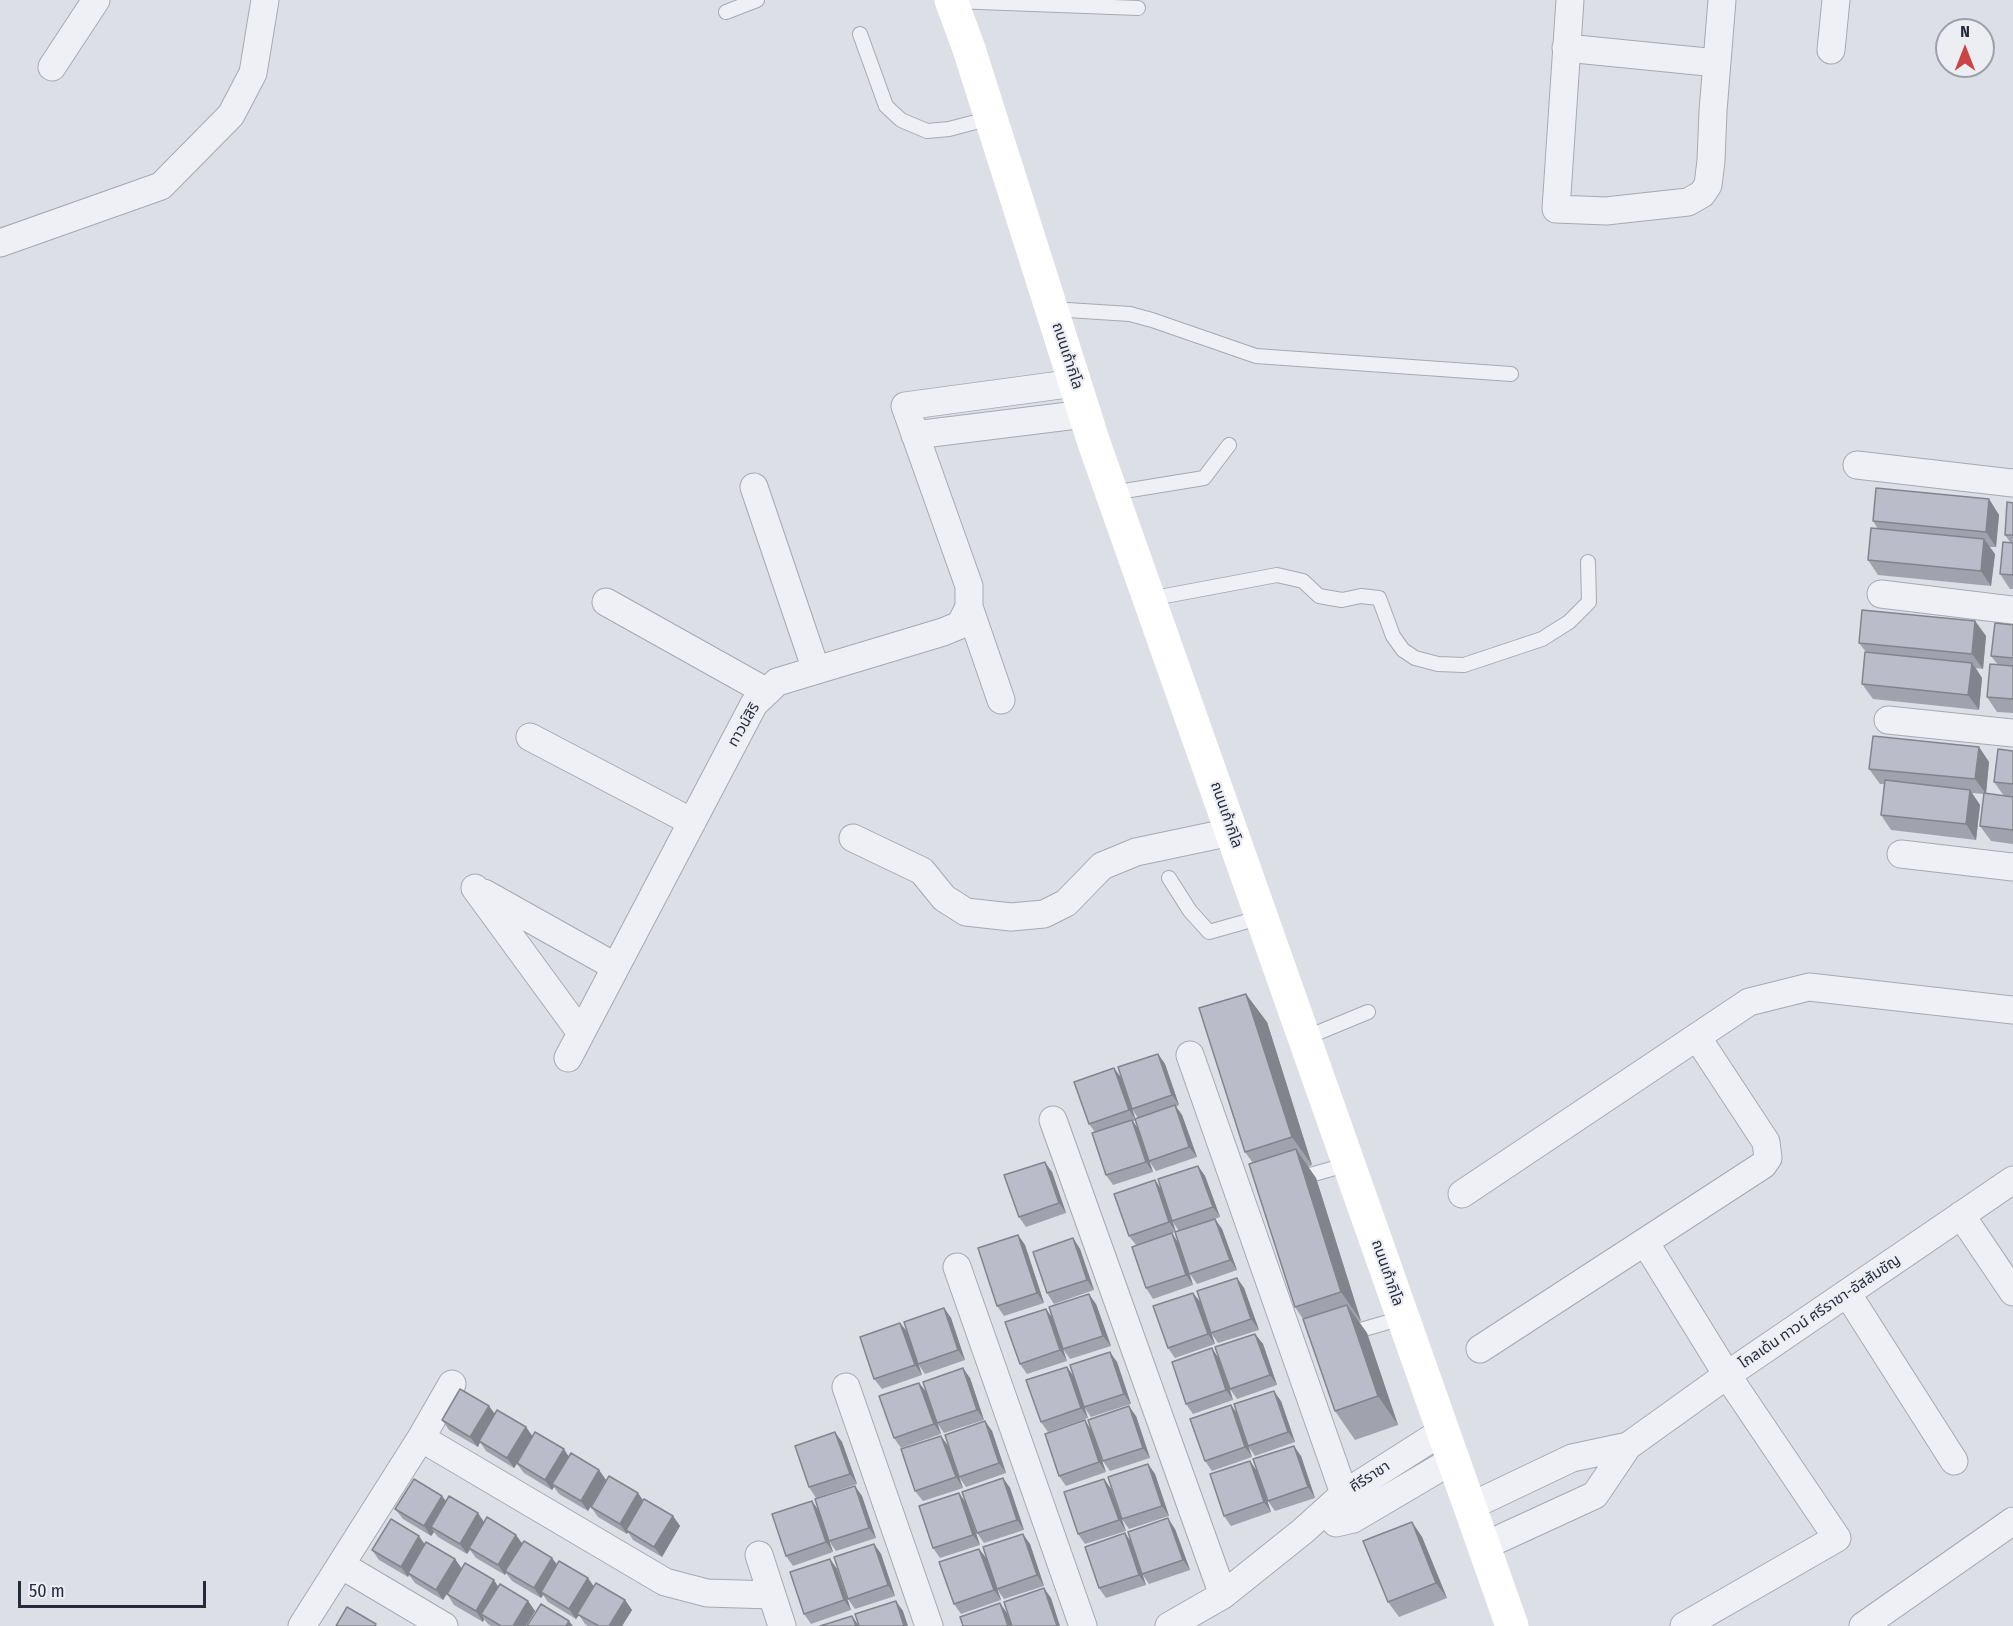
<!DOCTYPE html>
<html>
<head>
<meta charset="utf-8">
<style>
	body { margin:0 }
	#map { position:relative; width:2013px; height:1626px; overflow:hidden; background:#dcdfe6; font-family:"Fira Sans Condensed",sans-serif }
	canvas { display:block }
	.north { position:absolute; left:1935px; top:18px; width:60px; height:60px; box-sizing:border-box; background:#eceef4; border:2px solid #9da0aa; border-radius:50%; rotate:0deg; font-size:16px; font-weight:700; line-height:24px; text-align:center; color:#262b3c }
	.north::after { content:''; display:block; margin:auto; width:21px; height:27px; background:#cb4442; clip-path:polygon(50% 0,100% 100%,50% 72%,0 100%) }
	.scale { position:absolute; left:18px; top:1581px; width:188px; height:27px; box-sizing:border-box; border:3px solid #262b3c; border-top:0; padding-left:8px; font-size:18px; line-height:21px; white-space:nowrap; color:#262b3c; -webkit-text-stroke:4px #eceef4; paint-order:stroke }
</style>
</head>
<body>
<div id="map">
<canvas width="2013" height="1626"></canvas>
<div class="north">N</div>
<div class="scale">50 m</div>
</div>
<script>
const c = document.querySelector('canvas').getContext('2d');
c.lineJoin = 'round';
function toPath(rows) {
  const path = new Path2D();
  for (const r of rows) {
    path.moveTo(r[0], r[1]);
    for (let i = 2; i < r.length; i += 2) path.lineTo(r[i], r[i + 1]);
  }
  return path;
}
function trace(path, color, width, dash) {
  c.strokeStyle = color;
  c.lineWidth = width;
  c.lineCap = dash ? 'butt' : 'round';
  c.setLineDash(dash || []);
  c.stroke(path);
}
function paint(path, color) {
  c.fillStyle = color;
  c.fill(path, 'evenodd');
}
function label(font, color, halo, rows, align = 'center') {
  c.font = font + ' "Fira Sans Condensed","Noto Sans Thai",sans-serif';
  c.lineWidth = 4.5;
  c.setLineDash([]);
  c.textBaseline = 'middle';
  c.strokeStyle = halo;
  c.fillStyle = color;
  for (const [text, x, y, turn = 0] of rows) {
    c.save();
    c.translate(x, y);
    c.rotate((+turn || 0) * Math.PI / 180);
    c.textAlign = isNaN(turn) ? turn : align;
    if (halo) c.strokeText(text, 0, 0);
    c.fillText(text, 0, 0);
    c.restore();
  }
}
const service = toPath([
	[953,1,1138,8],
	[726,12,757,0],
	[860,34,886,106,901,120,927,131,949,129,991,118],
	[1052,309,1130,314,1152,320,1256,356,1511,374],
	[1112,493,1204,478,1229,445],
	[1149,599,1277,575,1303,581,1319,596,1342,600,1361,596,1379,598,1393,636,1403,650,1415,658,1438,664,1464,665,1542,639,1569,622,1589,602,1588,562],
	[1169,878,1190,911,1209,932,1262,917],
	[1305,1038,1368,1012],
	[1296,1179,1349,1164],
	[1347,1334,1402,1318]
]);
const minor = toPath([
	[1570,0,1556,209,1606,211,1688,202,1702,194,1708,185,1711,161,1713,111,1722,0],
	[1566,48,1717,63],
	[1831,50,1836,0],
	[52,67,96,0],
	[0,243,161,186,231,115,253,73,265,0],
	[915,435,1085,414],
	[1857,465,2013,483],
	[754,487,816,670],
	[1881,594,2013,610],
	[606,602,767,692],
	[969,607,1001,700],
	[1888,720,2013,733],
	[530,737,692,822],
	[853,838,922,871,944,898,966,912,1011,917,1044,914,1066,903,1102,866,1136,852,1231,832],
	[1901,854,2013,867],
	[475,888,581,1033],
	[484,893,616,967],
	[1190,1055,1353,1519],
	[568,1058,754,704,777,682,943,632,960,625,969,607,969,586,905,406,1075,383],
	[1053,1120,1223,1595],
	[1462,1194,1749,1002,1809,987,2013,1010],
	[1961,1215,2013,1292],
	[1645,1242,1727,1375,1837,1538,1684,1626],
	[957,1267,1083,1626],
	[1847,1293,1954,1461],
	[1480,1349,1763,1165,1768,1158,1766,1142,1697,1037],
	[846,1387,929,1626],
	[421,1438,665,1582,707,1593,772,1595],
	[1469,1507,1572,1458,1628,1446],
	[1336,1523,1353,1519,1453,1460],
	[1484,1546,1595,1495,1628,1446,1727,1375,2013,1180],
	[759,1555,782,1626],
	[341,1565,444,1626],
	[302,1626,421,1438,452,1384],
	[1169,1626,1223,1595,1303,1531,1344,1494,1443,1431],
	[1863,1626,2013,1521]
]);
trace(service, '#a5a9b3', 16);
trace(minor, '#a5a9b3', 29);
trace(service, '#eff0f5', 14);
trace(minor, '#eff0f5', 27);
trace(toPath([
	[951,0,969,49,1094,443,1512,1626]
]), '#fff', 33);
paint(toPath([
	[1989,499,1999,515,1996,547,1989,547,1995,554,1991,586,1878,575,1868,560,1878,529,1873,521],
	[2013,503,2013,589,2010,589,2000,574,2010,542,2005,535],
	[1975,621,1986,636,1983,669,1976,668,1982,678,1979,710,1873,699,1862,684,1866,652,1859,643],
	[2013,625,2013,713,1997,712,1987,697,1998,665,1991,656],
	[1979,747,1989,762,1986,793,2004,796,1994,782,2013,751,2013,844,1991,841,1980,826,1984,794,1972,793,1980,805,1976,840,1891,830,1881,815,1884,784,1880,784,1869,769],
	[1267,1022,1312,1165,1308,1167,1316,1178,1361,1321,1359,1322,1367,1333,1398,1425,1355,1440,1335,1411,1303,1319,1295,1307,1253,1163,1245,1152],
	[1158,1054,1165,1064,1179,1105,1176,1107,1182,1115,1197,1157,1156,1171,1149,1161,1153,1172,1113,1185,1106,1175,1095,1132,1089,1124,1114,1068,1122,1079,1135,1119,1138,1118,1132,1109],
	[1136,1120,1139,1130,1133,1121],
	[1198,1166,1205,1176,1220,1217,1215,1219,1222,1229,1237,1270,1197,1284,1190,1274,1193,1285,1153,1299,1146,1288,1136,1245,1129,1236,1162,1190,1176,1232,1179,1231,1172,1221],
	[1175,1232,1179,1244,1172,1233],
	[1052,1172,1066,1213,1026,1227,1019,1217],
	[1018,1235,1025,1245,1044,1303,1004,1316,997,1306],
	[1073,1238,1080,1249,1094,1290,1054,1304,1047,1293],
	[1237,1278,1244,1288,1259,1330,1218,1343,1211,1333],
	[1193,1293,1201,1303,1215,1344,1175,1358,1168,1348],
	[1096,1304,1111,1346,1070,1359,1063,1349],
	[944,1308,951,1318,965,1360,925,1374,918,1364],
	[1046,1309,1053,1319,1067,1361,1027,1374,1020,1364],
	[900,1323,908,1333,922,1375,882,1389,874,1379],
	[1255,1334,1263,1344,1277,1385,1237,1399,1230,1389,1233,1400,1193,1414,1186,1404,1212,1348,1219,1359],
	[1117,1362,1131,1404,1091,1417,1084,1407],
	[1067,1367,1074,1377,1088,1418,1048,1432,1041,1422],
	[970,1378,984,1420,944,1433,937,1423],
	[919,1383,927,1393,941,1434,901,1448,894,1438],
	[1281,1401,1295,1442,1255,1456,1248,1446],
	[1231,1405,1238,1415,1252,1457,1212,1471,1205,1461],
	[489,1406,495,1414,526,1427,533,1437,569,1457,599,1470,606,1480,588,1511,559,1494,554,1487,552,1490,524,1473,517,1464,514,1468,486,1451,480,1442,478,1447,449,1430,442,1420],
	[1136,1416,1150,1458,1110,1471,1103,1461],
	[1085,1420,1106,1472,1066,1486,1059,1476],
	[985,1421,992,1431,1006,1473,966,1487,959,1477],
	[941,1436,948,1446,963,1488,923,1501,915,1491],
	[842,1442,857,1484,816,1498,809,1487],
	[1301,1456,1315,1498,1275,1511,1268,1501],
	[1148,1464,1155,1474,1169,1516,1129,1529,1122,1519],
	[1257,1471,1271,1512,1231,1526,1224,1516],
	[1003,1478,1010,1488,1024,1530,984,1543,977,1533],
	[1104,1479,1111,1489,1126,1531,1085,1544,1078,1534],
	[638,1493,643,1501,673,1516,680,1526,662,1557,633,1540,628,1532,627,1534,598,1517,591,1507],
	[959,1493,966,1503,980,1545,940,1558,933,1548],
	[862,1496,876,1538,836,1551,829,1541],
	[446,1501,478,1513,484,1522,516,1535,522,1543,552,1558,557,1564,594,1587,625,1600,632,1610,622,1626,588,1626,585,1624,579,1615,576,1619,548,1602,543,1595,541,1598,512,1581,506,1573,505,1575,476,1558,470,1550,467,1554,438,1537,434,1532,431,1536,403,1519,395,1509],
	[812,1501,819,1511,833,1552,793,1566,786,1556],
	[1412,1522,1422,1537,1447,1598,1399,1617,1388,1602],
	[1175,1529,1190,1570,1149,1584,1142,1574],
	[1132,1543,1146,1585,1106,1598,1099,1588],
	[425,1544,455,1559,462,1569,528,1601,535,1611,526,1626,491,1626,488,1624,484,1619,483,1622,454,1605,447,1594,454,1583,443,1600,415,1583,409,1575,408,1577,379,1560,372,1550],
	[874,1544,881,1554,895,1596,855,1609,848,1599],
	[1030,1544,1044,1586,1004,1599,997,1589],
	[979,1549,987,1559,1001,1600,961,1614,954,1604],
	[830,1559,837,1569,851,1610,811,1624,804,1614]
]), '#a0a3ad');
paint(toPath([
	[1989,499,1999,515,1996,547,1986,532],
	[1984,539,1995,554,1991,586,1981,571],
	[1975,621,1986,636,1983,669,1972,654],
	[1972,663,1982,678,1979,710,1968,695],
	[1979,747,1989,762,1986,794,1975,779],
	[1970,790,1980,805,1976,840,1966,824],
	[1246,994,1267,1022,1312,1165,1292,1137],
	[1158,1054,1165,1064,1179,1105,1172,1095],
	[1114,1068,1122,1079,1136,1120,1129,1110],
	[1175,1105,1182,1115,1197,1157,1189,1147],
	[1132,1120,1139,1130,1153,1172,1146,1162],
	[1296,1149,1316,1178,1361,1321,1341,1292],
	[1045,1162,1052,1172,1066,1213,1059,1203],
	[1198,1166,1205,1176,1220,1217,1213,1207],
	[1155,1180,1162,1190,1176,1232,1169,1222],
	[1215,1219,1222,1229,1237,1270,1230,1260],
	[1172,1233,1179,1244,1193,1285,1186,1275],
	[1018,1235,1025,1245,1044,1303,1037,1293],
	[1073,1238,1080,1249,1094,1290,1087,1280],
	[1237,1278,1244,1288,1259,1330,1251,1319],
	[1193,1293,1201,1303,1215,1344,1208,1334],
	[1089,1294,1096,1304,1111,1346,1103,1336],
	[1347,1305,1367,1333,1398,1425,1378,1396],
	[944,1308,951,1318,965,1360,958,1350],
	[1046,1309,1053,1319,1067,1361,1060,1350],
	[900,1323,908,1333,922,1375,915,1365],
	[1255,1334,1263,1344,1277,1385,1270,1375],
	[1212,1348,1219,1359,1233,1400,1226,1390],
	[1110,1352,1117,1362,1131,1404,1124,1394],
	[1067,1367,1074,1377,1088,1418,1081,1408],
	[963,1368,970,1378,984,1420,977,1410],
	[919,1383,927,1393,941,1434,934,1424],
	[1274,1391,1281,1401,1295,1442,1288,1432],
	[1231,1405,1238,1415,1252,1457,1245,1447],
	[489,1406,496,1416,479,1441,480,1442,478,1447,470,1437],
	[1129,1406,1136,1416,1150,1458,1143,1448],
	[1085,1420,1092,1431,1106,1472,1099,1462],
	[985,1421,992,1431,1006,1473,999,1463],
	[526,1427,533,1437,514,1468,507,1458],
	[835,1432,842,1442,857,1484,850,1474],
	[941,1436,948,1446,963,1488,956,1477],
	[1294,1446,1301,1456,1315,1498,1308,1487],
	[564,1449,571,1460,552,1484,554,1487,552,1490,545,1480],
	[1250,1461,1257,1471,1271,1512,1264,1502],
	[1148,1464,1155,1474,1169,1516,1162,1506],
	[599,1470,606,1480,588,1511,581,1501],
	[1003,1478,1010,1488,1024,1530,1017,1520],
	[1104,1479,1111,1489,1126,1531,1119,1520],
	[855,1486,862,1496,876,1538,869,1528],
	[638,1493,645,1503,626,1530,628,1532,627,1534,620,1524],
	[959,1493,966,1503,980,1545,973,1535],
	[442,1496,450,1506,431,1527,434,1532,431,1536,424,1526],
	[812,1501,819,1511,833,1552,826,1542],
	[478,1513,485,1524,467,1554,460,1544],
	[673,1516,680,1526,662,1557,654,1547],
	[1168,1518,1175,1529,1190,1570,1183,1560],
	[1412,1522,1422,1537,1447,1598,1436,1583],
	[1125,1533,1132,1543,1146,1585,1139,1575],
	[1023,1534,1030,1544,1044,1586,1037,1575],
	[516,1535,523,1545,505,1571,506,1573,505,1575,498,1565],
	[419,1536,426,1546,408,1573,409,1575,408,1577,401,1567],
	[874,1544,881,1554,895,1596,888,1585],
	[979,1549,987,1559,1001,1600,994,1590],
	[552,1558,559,1568,541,1592,543,1595,541,1598,534,1588],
	[455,1559,462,1569,443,1600,436,1590],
	[830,1559,837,1569,851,1610,844,1600],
	[588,1578,595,1588,577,1614,579,1615,576,1619,569,1609],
	[494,1580,501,1591,481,1614,484,1619,483,1622,476,1611],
	[1044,1588,1051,1598,1060,1626,1057,1626],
	[625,1600,632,1610,622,1626,609,1626],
	[528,1601,535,1611,526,1626,513,1626],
	[896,1601,903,1611,908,1626,904,1626],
	[1000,1603,1007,1613,1012,1626,1008,1626],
	[852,1616,859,1626,856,1626],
	[569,1621,573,1626,566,1626]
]), '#82848d');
const building = toPath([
	[1876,488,1989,499,1986,532,1873,521,1876,488],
	[2007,502,2013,503,2013,535,2005,535,2007,502],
	[1871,528,1984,539,1981,571,1868,560,1871,528],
	[2003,542,2013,543,2013,575,2000,574,2003,542],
	[1862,610,1975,621,1972,654,1859,643,1862,610],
	[1995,623,2013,625,2013,658,1991,656,1995,623],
	[1865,652,1972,663,1968,695,1862,684,1865,652],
	[1990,664,2013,666,2013,699,1987,697,1990,664],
	[1873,736,1979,747,1975,779,1869,769,1873,736],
	[1998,749,2013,751,2013,784,1994,782,1998,749],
	[1885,780,1970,790,1966,824,1881,815,1885,780],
	[1984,793,2013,797,2013,830,1980,826,1984,793],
	[1246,994,1292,1137,1245,1152,1199,1008,1246,994],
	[1158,1054,1172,1095,1132,1109,1118,1067,1158,1054],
	[1114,1068,1129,1110,1089,1124,1074,1082,1114,1068],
	[1175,1105,1189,1147,1149,1161,1135,1119,1175,1105],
	[1132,1120,1146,1162,1106,1175,1092,1133,1132,1120],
	[1296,1149,1341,1292,1295,1307,1249,1164,1296,1149],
	[1045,1162,1059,1203,1019,1217,1004,1175,1045,1162],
	[1198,1166,1213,1207,1172,1221,1158,1179,1198,1166],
	[1155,1180,1169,1222,1129,1236,1114,1194,1155,1180],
	[1215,1219,1230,1260,1189,1274,1175,1232,1215,1219],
	[1172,1233,1186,1275,1146,1288,1132,1247,1172,1233],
	[1018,1235,1037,1293,997,1306,978,1248,1018,1235],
	[1073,1238,1087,1280,1047,1293,1033,1252,1073,1238],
	[1237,1278,1251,1319,1211,1333,1197,1291,1237,1278],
	[1193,1293,1208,1334,1168,1348,1153,1306,1193,1293],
	[1089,1294,1103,1336,1063,1349,1049,1307,1089,1294],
	[1347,1305,1378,1396,1335,1411,1303,1319,1347,1305],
	[944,1308,958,1350,918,1364,904,1322,944,1308],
	[1046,1309,1060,1350,1020,1364,1005,1322,1046,1309],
	[900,1323,915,1365,874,1379,860,1337,900,1323],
	[1255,1334,1270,1375,1230,1389,1215,1347,1255,1334],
	[1212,1348,1226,1390,1186,1404,1172,1362,1212,1348],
	[1110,1352,1124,1394,1084,1407,1070,1365,1110,1352],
	[1067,1367,1081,1408,1041,1422,1026,1380,1067,1367],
	[963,1368,977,1410,937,1423,923,1382,963,1368],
	[919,1383,934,1424,894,1438,879,1396,919,1383],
	[460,1389,489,1406,470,1437,442,1420,460,1389],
	[1274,1391,1288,1432,1248,1446,1234,1404,1274,1391],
	[1231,1405,1245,1447,1205,1461,1190,1419,1231,1405],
	[1129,1406,1143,1448,1103,1461,1088,1420,1129,1406],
	[497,1410,526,1427,507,1458,479,1441,497,1410],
	[1085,1420,1099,1462,1059,1476,1045,1434,1085,1420],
	[985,1421,999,1463,959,1477,945,1435,985,1421],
	[535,1432,564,1449,545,1480,517,1463,535,1432],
	[835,1432,850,1474,809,1487,795,1446,835,1432],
	[941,1436,956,1477,915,1491,901,1449,941,1436],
	[1294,1446,1308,1487,1268,1501,1253,1459,1294,1446],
	[571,1453,599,1470,581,1501,552,1484,571,1453],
	[1250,1461,1264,1502,1224,1516,1210,1474,1250,1461],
	[1148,1464,1162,1506,1122,1519,1108,1477,1148,1464],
	[609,1476,638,1493,620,1524,591,1507,609,1476],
	[1003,1478,1017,1520,977,1533,962,1492,1003,1478],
	[414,1479,442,1496,424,1526,395,1509,414,1479],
	[1104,1479,1119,1520,1078,1534,1064,1492,1104,1479],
	[855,1486,869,1528,829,1541,815,1499,855,1486],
	[959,1493,973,1535,933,1548,919,1506,959,1493],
	[449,1496,478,1513,460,1544,431,1527,449,1496],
	[644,1499,673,1516,654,1547,626,1530,644,1499],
	[812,1501,826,1542,786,1556,772,1514,812,1501],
	[487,1517,516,1535,498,1565,469,1548,487,1517],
	[1168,1518,1183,1560,1142,1574,1128,1532,1168,1518],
	[391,1519,419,1536,401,1567,372,1550,391,1519],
	[1412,1522,1436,1583,1388,1602,1363,1541,1412,1522],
	[1125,1533,1139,1575,1099,1588,1085,1547,1125,1533],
	[1023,1534,1037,1575,997,1589,983,1547,1023,1534],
	[524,1541,552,1558,534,1588,505,1571,524,1541],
	[426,1542,455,1559,436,1590,408,1573,426,1542],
	[874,1544,888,1585,848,1599,834,1557,874,1544],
	[979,1549,994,1590,954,1604,939,1562,979,1549],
	[830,1559,844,1600,804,1614,790,1572,830,1559],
	[559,1561,588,1578,569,1609,541,1592,559,1561],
	[465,1563,494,1580,476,1611,447,1594,465,1563],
	[596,1583,625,1600,609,1626,599,1626,577,1614,596,1583],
	[500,1584,528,1601,513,1626,501,1626,481,1614,500,1584],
	[1044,1588,1057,1626,1012,1626,1004,1602,1044,1588],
	[896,1601,904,1626,859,1626,855,1614,896,1601],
	[1000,1603,1008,1626,963,1626,960,1617,1000,1603],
	[541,1604,569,1621,566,1626,527,1626,541,1604],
	[347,1607,376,1624,375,1626,336,1626,347,1607],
	[852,1616,856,1626,820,1626,852,1616]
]);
paint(building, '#babdc9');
trace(building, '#82848d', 1.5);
label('15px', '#262b3c', '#eceef4', [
	["ถนนเก้ากิโล",1067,356,72],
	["ทาวน์สิริ",744,725,-60],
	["ถนนเก้ากิโล",1226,815,71],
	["ถนนเก้ากิโล",1387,1273,71],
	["โกลเด้น ทาวน์ ศรีราชา-อัสสัมชัญ",1820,1312,-34],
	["คีรีราชา",1370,1477,-33]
]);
</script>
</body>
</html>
